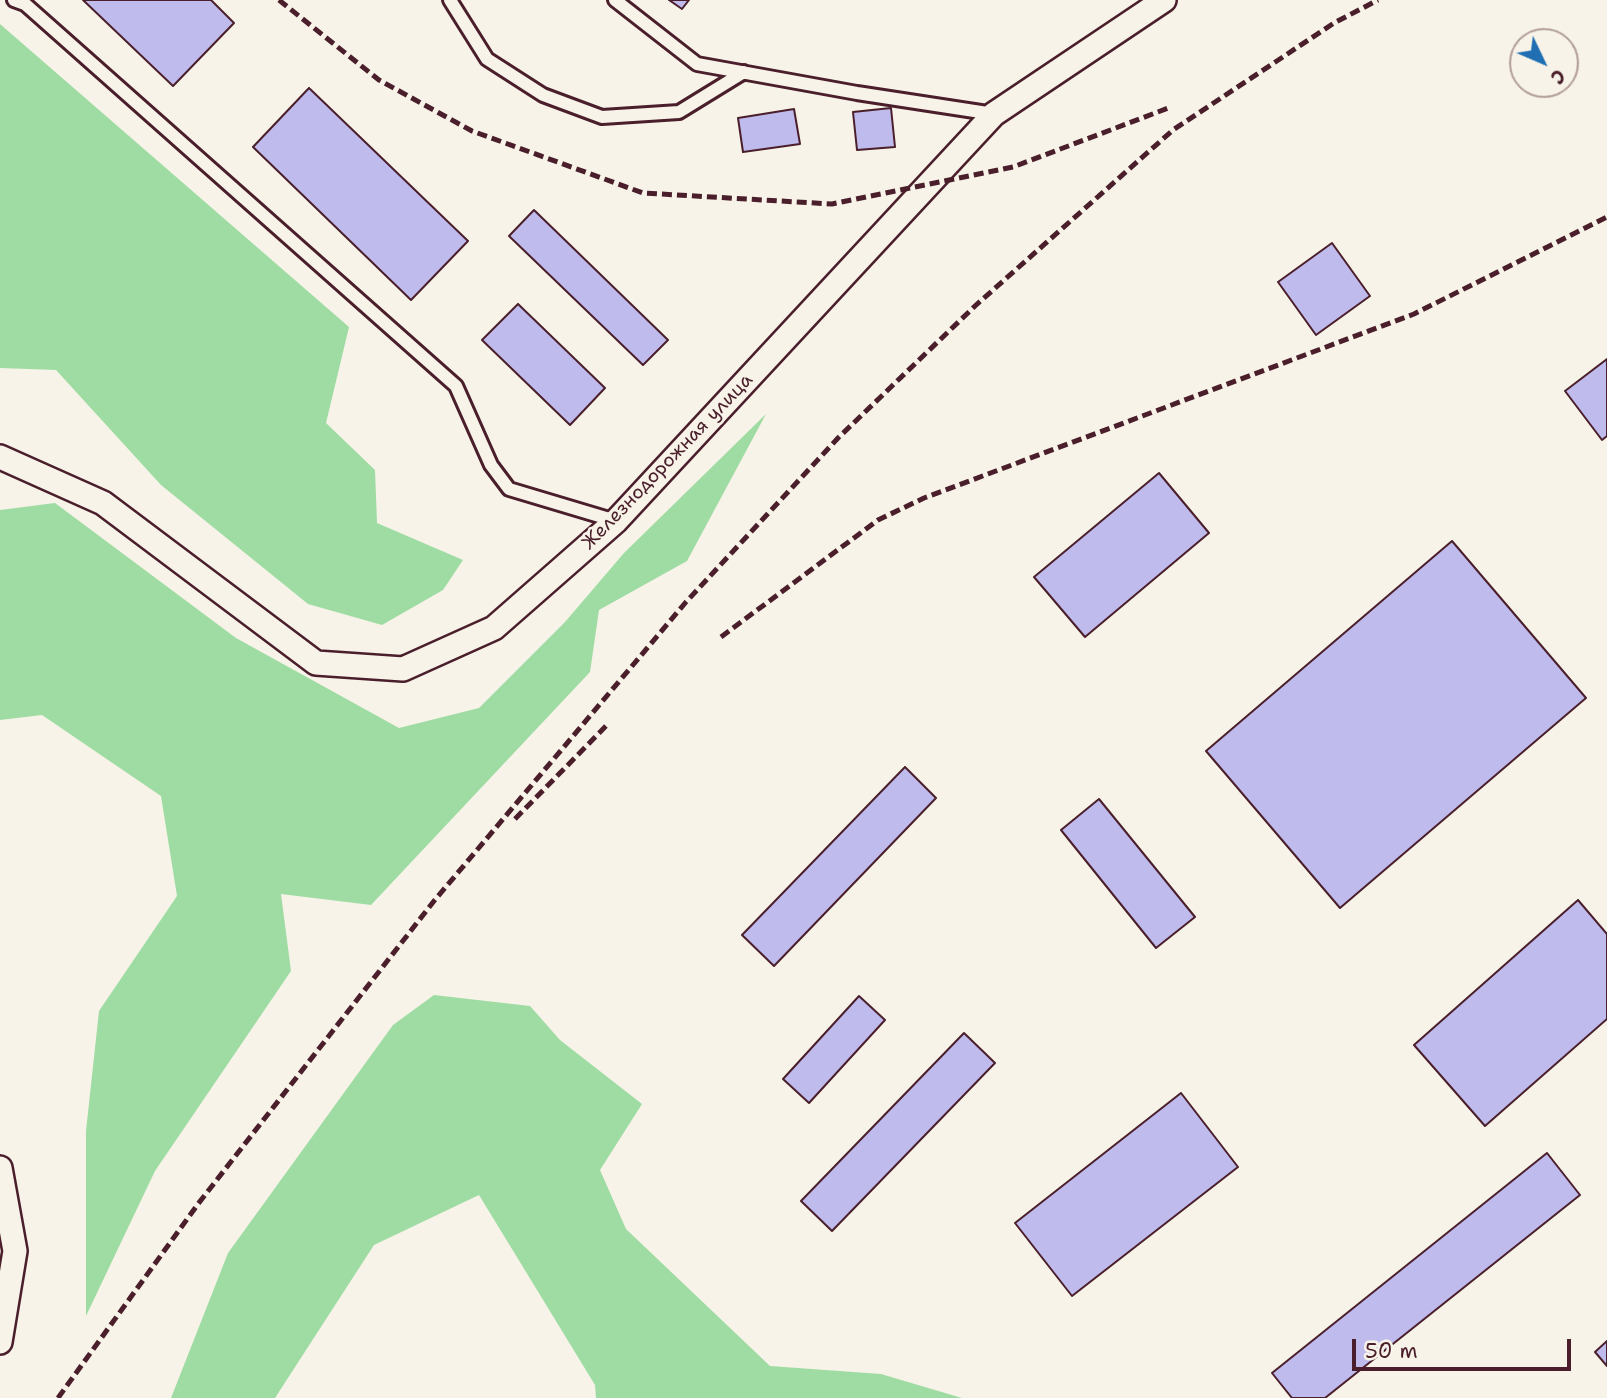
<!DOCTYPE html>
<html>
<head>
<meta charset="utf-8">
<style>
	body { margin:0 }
	#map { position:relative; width:1607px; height:1398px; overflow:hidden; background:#f7f3e8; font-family:"Shantell Sans",sans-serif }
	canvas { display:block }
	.north { position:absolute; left:1509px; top:28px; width:70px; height:70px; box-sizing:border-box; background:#f7f3e8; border:2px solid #b29e9c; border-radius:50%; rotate:134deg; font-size:19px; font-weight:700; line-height:28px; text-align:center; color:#4a1f2b }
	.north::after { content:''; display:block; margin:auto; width:24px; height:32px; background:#1f6fb2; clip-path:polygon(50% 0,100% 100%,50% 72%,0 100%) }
	.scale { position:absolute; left:1352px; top:1339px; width:219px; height:32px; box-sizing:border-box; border:4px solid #4a1f2b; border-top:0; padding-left:9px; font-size:21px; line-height:24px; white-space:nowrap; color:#4a1f2b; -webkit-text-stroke:5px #f7f3e8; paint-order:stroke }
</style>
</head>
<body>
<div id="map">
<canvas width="1607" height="1398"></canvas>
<div class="north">С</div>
<div class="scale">50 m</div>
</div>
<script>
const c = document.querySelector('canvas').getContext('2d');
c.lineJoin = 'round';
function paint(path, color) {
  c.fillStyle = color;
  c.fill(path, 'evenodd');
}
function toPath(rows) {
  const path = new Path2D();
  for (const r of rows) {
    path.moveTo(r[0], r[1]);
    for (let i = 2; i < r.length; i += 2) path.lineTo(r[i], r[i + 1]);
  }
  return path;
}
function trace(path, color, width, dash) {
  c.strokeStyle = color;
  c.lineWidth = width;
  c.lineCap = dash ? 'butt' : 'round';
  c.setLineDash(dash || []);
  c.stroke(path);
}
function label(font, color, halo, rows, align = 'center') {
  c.font = font + ' "Shantell Sans",sans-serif';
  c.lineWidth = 5;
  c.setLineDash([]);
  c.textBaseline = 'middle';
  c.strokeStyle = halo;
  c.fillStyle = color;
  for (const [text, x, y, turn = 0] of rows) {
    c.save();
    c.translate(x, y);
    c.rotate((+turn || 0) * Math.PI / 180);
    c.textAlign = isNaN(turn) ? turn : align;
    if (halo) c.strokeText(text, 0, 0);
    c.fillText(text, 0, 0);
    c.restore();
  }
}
paint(toPath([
	[0,24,349,327,326,423,375,470,377,523,463,560,443,590,382,625,308,604,161,485,56,370,0,368],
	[766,414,687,561,599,610,590,672,371,905,281,894,291,971,155,1171,86,1316,86,1131,99,1011,177,896,161,796,42,715,0,720,0,510,55,503,236,638,399,728,479,708,565,622,624,553],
	[434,995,530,1006,560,1040,642,1104,600,1170,626,1229,770,1366,881,1374,962,1398,596,1398,595,1385,479,1195,374,1245,275,1398,171,1398,228,1253,393,1025]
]), '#9fdca3');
const building = toPath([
	[83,0,211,0,234,23,173,86,83,0],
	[669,0,689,0,682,9,669,0],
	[309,88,468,241,411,300,253,147,309,88],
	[891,108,895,147,857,150,853,112,891,108],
	[794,109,800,144,743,152,738,118,794,109],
	[534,210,668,340,643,365,509,236,534,210],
	[1332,243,1370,296,1316,335,1278,282,1332,243],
	[518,304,605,388,570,425,482,340,518,304],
	[1607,359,1607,436,1602,440,1565,391,1607,359],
	[1159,473,1209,533,1085,637,1034,577,1159,473],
	[1452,541,1586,698,1340,908,1206,751,1452,541],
	[905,767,936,798,774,966,742,935,905,767],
	[1099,799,1195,917,1156,948,1061,830,1099,799],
	[1578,900,1607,934,1607,1019,1485,1126,1414,1045,1578,900],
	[859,996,885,1020,809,1103,783,1079,859,996],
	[964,1033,995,1063,832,1231,801,1201,964,1033],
	[1181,1093,1238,1167,1072,1296,1015,1223,1181,1093],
	[1547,1153,1580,1195,1325,1398,1292,1398,1272,1373,1547,1153],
	[1607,1341,1607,1366,1595,1352,1607,1341]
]);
paint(building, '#c0bbed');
trace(building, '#4a1f2b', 2);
const service = toPath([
	[14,0,25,4,456,386,491,465,509,489,616,521],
	[450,0,487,59,543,95,602,117,679,112,744,72],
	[615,0,697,64,857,93,994,114]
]);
const minor = toPath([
	[0,457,103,503,316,663,403,669,494,628,616,521,994,114,1164,0],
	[0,1168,15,1251,0,1342]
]);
trace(service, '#4a1f2b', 18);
trace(minor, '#4a1f2b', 28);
trace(service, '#f7f3e8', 12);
trace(minor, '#f7f3e8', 23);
trace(toPath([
	[279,0,379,80,472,131,643,193,832,204,1013,167,1171,107],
	[721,637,878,520,924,498,1414,314,1607,217],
	[515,819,606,726],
	[58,1398,198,1204,434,901,686,602,838,438,975,306,1173,130,1334,23,1378,0]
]), '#4a1f2b', 5, [10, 5]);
label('19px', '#4a1f2b', '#f7f3e8', [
	["Железнодорожная улица",668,462,-46]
]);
</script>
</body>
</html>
